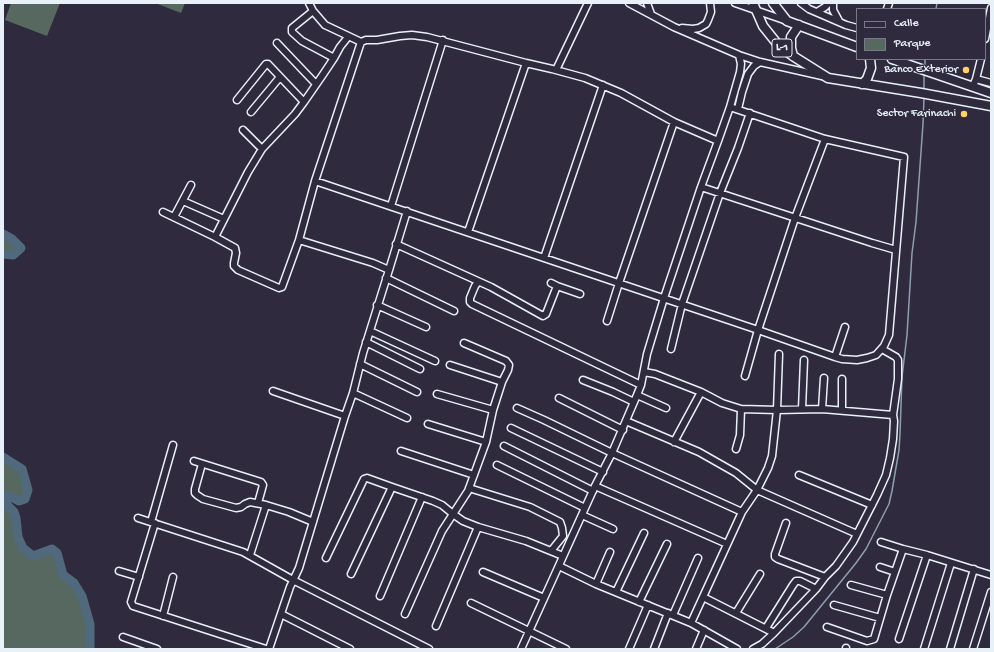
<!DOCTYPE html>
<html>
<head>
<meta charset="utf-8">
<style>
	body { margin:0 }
	#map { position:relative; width:994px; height:652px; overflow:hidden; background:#2f2a3d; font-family:"Gochi Hand",sans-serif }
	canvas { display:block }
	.frame { position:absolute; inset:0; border:4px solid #e8f1f8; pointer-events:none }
	.legend { position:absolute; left:856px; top:8px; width:130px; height:52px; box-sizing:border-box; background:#2f2a3d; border:1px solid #797a88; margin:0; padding:5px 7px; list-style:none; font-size:12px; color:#e8f1f8 }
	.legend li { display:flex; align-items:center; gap:8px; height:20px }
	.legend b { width:20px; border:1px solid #797a88 }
</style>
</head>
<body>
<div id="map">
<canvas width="994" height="652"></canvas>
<div class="frame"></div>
<ul class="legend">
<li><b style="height:5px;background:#2f2a3d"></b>Calle</li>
<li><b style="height:11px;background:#566860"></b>Parque</li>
</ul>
</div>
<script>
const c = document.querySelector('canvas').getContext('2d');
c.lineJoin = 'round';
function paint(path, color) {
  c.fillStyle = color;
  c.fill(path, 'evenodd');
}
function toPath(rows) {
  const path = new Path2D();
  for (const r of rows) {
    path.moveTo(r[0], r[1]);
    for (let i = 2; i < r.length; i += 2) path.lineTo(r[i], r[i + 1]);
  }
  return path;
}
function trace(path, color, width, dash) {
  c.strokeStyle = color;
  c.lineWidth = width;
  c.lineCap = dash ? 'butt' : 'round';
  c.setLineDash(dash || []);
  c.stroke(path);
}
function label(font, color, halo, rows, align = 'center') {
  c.font = font + ' "Gochi Hand",sans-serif';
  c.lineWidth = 3;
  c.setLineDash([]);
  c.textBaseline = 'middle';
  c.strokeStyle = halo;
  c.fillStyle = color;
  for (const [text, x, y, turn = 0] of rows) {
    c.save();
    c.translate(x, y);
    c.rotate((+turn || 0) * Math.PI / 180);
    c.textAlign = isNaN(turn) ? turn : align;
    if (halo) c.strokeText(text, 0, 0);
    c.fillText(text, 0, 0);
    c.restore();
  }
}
paint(toPath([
	[11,3,60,3,47,36,5,20],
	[155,3,185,3,181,13],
	[3,234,12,239,21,248,13,255,3,254],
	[3,457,22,469,28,490,25,499,19,501,9,496,5,495,4,499,8,506,14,512,16,518,18,537,23,548,33,556,52,549,57,553,63,575,74,583,82,596,90,624,90,649,3,649]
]), '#566860');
trace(toPath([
	[936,9,937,3],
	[925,67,925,59],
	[924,91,924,73],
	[775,649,793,637,804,627,856,563,866,549,889,504,892,491,899,450,900,434,902,377,907,335,912,253,916,222,923,124,924,97]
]), '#8d9fae', 1.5);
trace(toPath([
	[3,234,12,239,21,248,13,255,3,254],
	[3,457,22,469,28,490,25,499,19,501,9,496,5,495,4,499,8,506,14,512,16,518,18,537,23,548,33,556,52,549,57,553,63,575,74,583,82,596,90,624,90,649]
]), '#51697c', 9);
const minor = toPath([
	[309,3,313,11,325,25,361,42,366,40,377,40,400,36,412,35,427,37,526,63,552,69,585,78,621,93,674,122,718,141,730,107,740,72,741,64,739,55],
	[629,3,674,27,739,55,760,62,822,76],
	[647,3,651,14],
	[735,3,787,21],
	[801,3,809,9,846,25,857,28],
	[833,3,833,10,839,21],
	[887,9,889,3],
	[313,11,292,28,292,32,302,41,334,58],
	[817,12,825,7,829,3],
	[682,28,693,29,699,28,706,24,708,20,711,12,710,3],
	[985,39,991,8],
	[277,43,316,84],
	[556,70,588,3],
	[976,79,991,83],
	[973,86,976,79,981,59],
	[237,100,266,64,268,64,304,102],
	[738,109,742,92,748,74,754,66,760,62],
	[251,112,280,77],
	[243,130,262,149],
	[315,181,758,330,835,357,842,359,857,360,867,358,876,355,884,346,889,335,904,157,825,139,730,107],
	[701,187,872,243,896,250],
	[183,201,224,219],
	[391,206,443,40],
	[163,212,215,237,235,248,236,253,234,263,234,266,238,270,279,288,282,287,299,240,315,181,361,42],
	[174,217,191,185],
	[468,232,526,63],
	[215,237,248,172,262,149,295,114,304,102,322,76,334,58,340,47,348,37],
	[396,244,491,287,543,316,546,314,557,286,551,283],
	[544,258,603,85],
	[389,270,407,211],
	[386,278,454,311],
	[478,282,475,286,470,298,470,302,472,304,641,385],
	[557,286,580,294],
	[377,305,426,327],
	[607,321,619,283,674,122],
	[370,331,435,361],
	[366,342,420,369],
	[671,349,682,304,720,193,738,148,750,113],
	[882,349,896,357,898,360,898,379,893,415],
	[835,357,845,327],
	[360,364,417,392],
	[450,365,502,382],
	[644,372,655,374,701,392,722,403,741,409,777,410,822,409,893,415,894,421,893,439,890,458,886,475,877,495,853,542,836,566,825,577,816,589,774,633,762,644,753,649],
	[745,376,758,330,795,218,825,139],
	[583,380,613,392,634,402],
	[273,391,345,416],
	[353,393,407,418],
	[437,394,493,410],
	[637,395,666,408],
	[559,398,623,430],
	[517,408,544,420,612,453,742,512],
	[802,409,804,360],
	[822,409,824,378],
	[842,410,842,379],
	[626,421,699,452,736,473,757,490,857,534],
	[428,424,486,442],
	[511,428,603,472],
	[674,442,701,392],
	[504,446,593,491],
	[736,449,740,435,741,409],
	[401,451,474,475],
	[194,461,261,482,263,485,258,503],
	[202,464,195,489,195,493,197,495,203,499,236,508,241,507,245,504,250,502,266,505,289,512,313,522],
	[497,465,585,508],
	[799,475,872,505],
	[595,486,727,544],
	[469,488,530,507,560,522,562,528,563,536,551,551],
	[582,515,613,529],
	[138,518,243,552,293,580,429,649],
	[151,522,173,445],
	[155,523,131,602,133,606,266,649],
	[786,523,775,554,775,557,778,559,825,577],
	[881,542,903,549],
	[250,555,266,505],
	[326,558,364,479,367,478,392,487,433,501,442,505,453,514,463,521,478,527,526,541,563,556],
	[559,566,596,584,691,623,737,649],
	[880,567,895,572],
	[119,571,139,577],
	[483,572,544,598],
	[351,574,392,487],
	[596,584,610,552],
	[851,585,887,595],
	[616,592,644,533],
	[380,596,422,497],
	[703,597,774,633],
	[639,602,667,544],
	[471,603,566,649],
	[834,605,880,618],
	[736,613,760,574],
	[281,614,350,649],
	[405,614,442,531,468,491,486,442,493,410,502,382,508,370,509,365,506,361,464,343],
	[673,615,698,558],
	[163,616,173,577],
	[691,623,742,512,757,490,768,468,772,456,777,410,779,354],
	[436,626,478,527],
	[827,627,867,641,874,639,887,595,903,549,927,555,991,575],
	[766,628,793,585,796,581,800,581,816,589],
	[123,637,157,649],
	[899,639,927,555],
	[269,649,290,587,299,568,345,416,353,393,363,353,389,270,373,263,299,240],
	[521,649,595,486,612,453,637,395,641,385,647,354,664,298,701,187,718,141],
	[629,649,648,605],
	[654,649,668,613],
	[696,649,704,630],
	[846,649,846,648],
	[924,649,951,563],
	[950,649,974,569],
	[973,649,991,592]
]);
const major = toPath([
	[753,3,763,26,779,46,793,56,828,78,921,93,991,106],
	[773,3,787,21,857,47],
	[793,56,791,48,791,37,799,25],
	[892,59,991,93],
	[862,84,867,79,871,68,870,59]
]);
trace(minor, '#e8f1f8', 9);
trace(major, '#e8f1f8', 11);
trace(minor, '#2f2a3d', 6);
trace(major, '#2f2a3d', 8);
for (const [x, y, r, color] of [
	[966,70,4,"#ffd166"],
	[964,114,4,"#ffd166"]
]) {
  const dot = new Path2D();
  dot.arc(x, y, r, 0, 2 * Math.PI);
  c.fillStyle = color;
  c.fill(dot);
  trace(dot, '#2f2a3d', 1.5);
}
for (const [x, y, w] of [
	[782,48,20]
]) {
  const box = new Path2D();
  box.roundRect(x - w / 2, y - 9, w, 18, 3);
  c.fillStyle = '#2f2a3d';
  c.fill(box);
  trace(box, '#e8f1f8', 1);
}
label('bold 11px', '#e8f1f8', null, [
	["L-1",782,48]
]);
label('12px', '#e8f1f8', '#2f2a3d', [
	["Banco Exterior",958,70],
	["Sector Farinachi",956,114]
], 'right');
</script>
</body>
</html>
